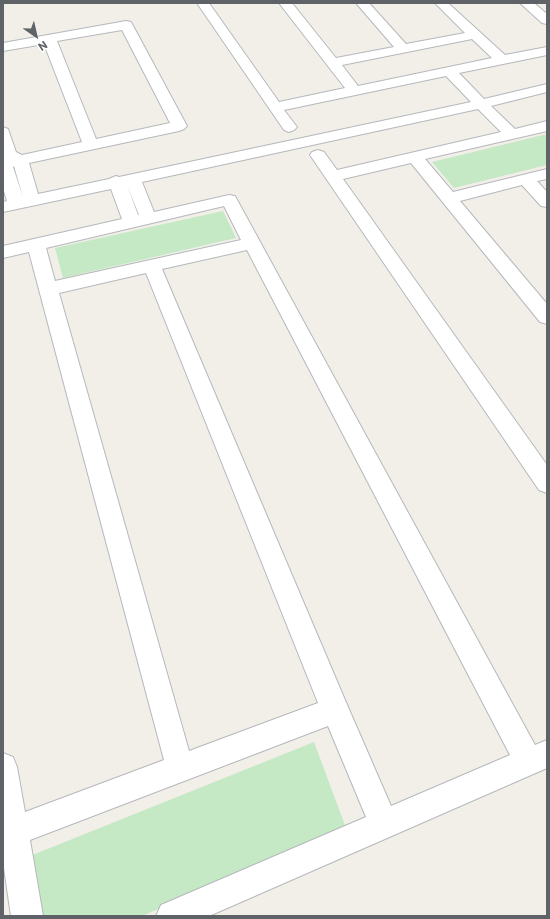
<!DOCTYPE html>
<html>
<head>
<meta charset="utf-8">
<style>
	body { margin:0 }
	#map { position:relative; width:550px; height:919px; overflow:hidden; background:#f1efe8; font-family:Commissioner,sans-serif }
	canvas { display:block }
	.frame { position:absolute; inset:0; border:4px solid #5f6368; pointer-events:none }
	.north { position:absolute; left:16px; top:16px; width:40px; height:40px; -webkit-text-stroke:3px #fff; paint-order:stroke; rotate:146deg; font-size:11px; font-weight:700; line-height:16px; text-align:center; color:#5f6368 }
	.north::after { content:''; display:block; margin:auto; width:14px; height:18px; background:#5f6368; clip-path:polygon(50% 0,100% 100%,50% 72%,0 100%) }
</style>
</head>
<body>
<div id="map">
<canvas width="550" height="919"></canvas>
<div class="frame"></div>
<div class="north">N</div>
</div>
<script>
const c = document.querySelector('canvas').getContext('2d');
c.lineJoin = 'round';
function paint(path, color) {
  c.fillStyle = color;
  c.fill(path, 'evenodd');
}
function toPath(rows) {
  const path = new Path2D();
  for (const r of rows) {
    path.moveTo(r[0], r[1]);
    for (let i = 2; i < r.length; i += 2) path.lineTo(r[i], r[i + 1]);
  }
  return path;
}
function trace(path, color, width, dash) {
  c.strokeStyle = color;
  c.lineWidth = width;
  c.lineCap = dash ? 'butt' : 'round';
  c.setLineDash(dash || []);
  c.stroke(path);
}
paint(toPath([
	[547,134,547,165,454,188,432,162],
	[223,211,236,238,63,278,55,248],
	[314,742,346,828,142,916,39,916,30,856]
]), '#c5e8c5');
const minor = toPath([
	[197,3,209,3,279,102,345,88,279,3,292,3,336,58,394,47,356,3,369,3,406,44,465,33,435,3,448,3,505,55,547,47,547,55,459,73,484,99,547,84,547,92,491,106,515,129,547,121,547,131,425,159,453,192,547,169,547,179,537,181,547,192,547,207,541,206,522,185,460,201,547,304,547,324,540,322,411,163,343,179,547,465,547,493,539,490,310,155,312,152,318,150,324,152,337,170,501,132,478,109,142,182,154,212,229,195,235,196,535,745,547,740,547,768,209,916,156,916,161,905,366,817,328,726,30,840,43,916,11,916,3,861,3,753,13,757,17,767,25,812,164,760,29,252,3,258,3,246,122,219,111,189,3,212,3,202,7,201,3,188,3,127,8,129,16,152,22,155,82,142,44,44,3,51,3,43,126,21,131,22,187,126,184,129,179,131,29,163,38,194,109,179,116,176,119,177,471,102,446,76,284,110,297,127,294,130,289,132,284,130,197,3],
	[122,30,170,123,96,139,57,41,122,30],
	[472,39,492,58,358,86,342,65,472,39],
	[14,166,23,197,13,167,14,166],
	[127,185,139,215,138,215,127,185],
	[224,206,241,240,55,281,46,248,224,206],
	[247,250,510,755,391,806,345,700,162,269,247,250],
	[146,273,318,703,189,751,59,293,146,273],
	[520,3,534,3,547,14,547,24,542,23,520,3]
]);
trace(minor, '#b5b8bc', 2);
paint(minor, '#fff');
</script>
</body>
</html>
